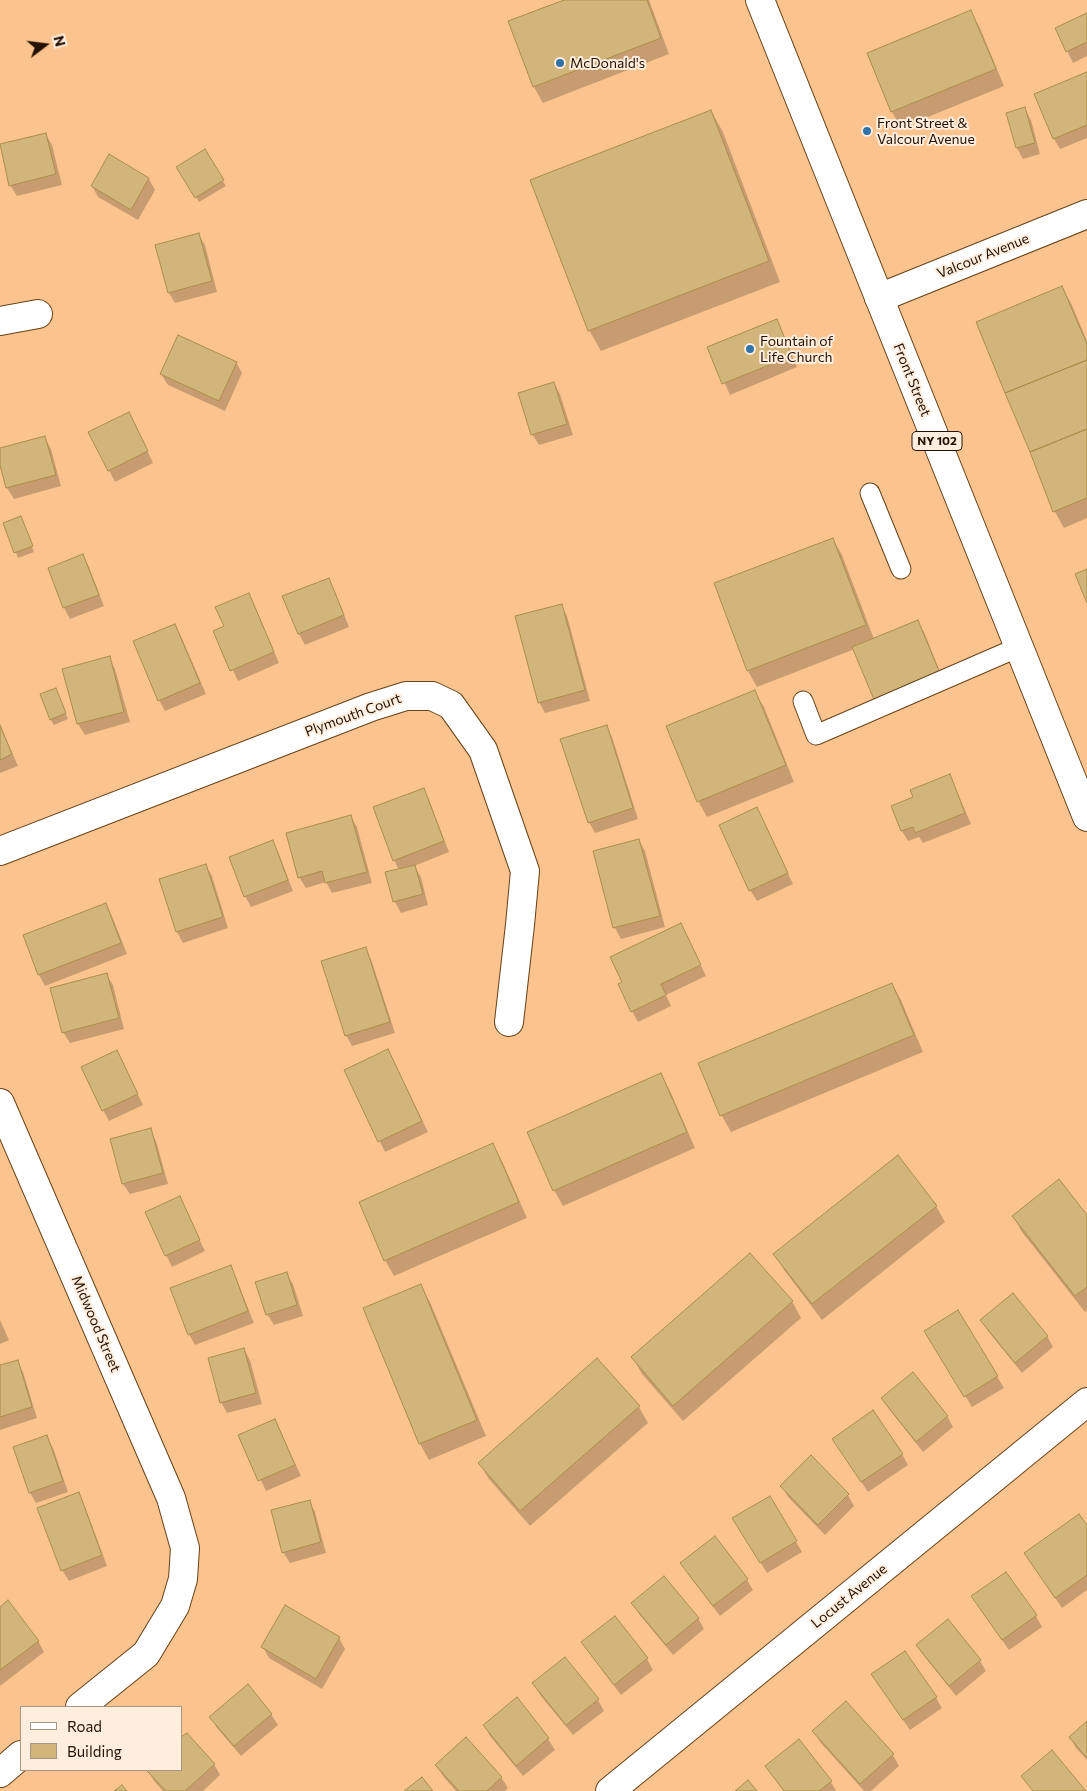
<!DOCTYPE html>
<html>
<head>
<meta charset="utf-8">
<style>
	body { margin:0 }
	#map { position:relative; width:1087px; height:1791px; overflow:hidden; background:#fbc48e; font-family:Commissioner,sans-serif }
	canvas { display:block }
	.legend { position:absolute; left:20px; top:1706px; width:162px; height:65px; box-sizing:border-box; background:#ffeede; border:1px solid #a89685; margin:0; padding:6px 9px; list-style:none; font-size:15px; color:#251100 }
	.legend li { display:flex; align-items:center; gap:10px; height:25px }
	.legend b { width:25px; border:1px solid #a89685 }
	.north { position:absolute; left:20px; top:20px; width:50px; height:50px; -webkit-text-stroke:4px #ffeede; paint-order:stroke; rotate:75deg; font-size:14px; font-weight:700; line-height:20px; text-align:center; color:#251100 }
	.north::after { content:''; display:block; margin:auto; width:18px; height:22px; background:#251100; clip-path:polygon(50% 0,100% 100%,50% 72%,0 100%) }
</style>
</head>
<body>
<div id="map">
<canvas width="1087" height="1791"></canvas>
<ul class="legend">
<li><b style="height:6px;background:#fff"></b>Road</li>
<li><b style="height:14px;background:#d1b57a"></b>Building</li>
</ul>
<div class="north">N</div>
</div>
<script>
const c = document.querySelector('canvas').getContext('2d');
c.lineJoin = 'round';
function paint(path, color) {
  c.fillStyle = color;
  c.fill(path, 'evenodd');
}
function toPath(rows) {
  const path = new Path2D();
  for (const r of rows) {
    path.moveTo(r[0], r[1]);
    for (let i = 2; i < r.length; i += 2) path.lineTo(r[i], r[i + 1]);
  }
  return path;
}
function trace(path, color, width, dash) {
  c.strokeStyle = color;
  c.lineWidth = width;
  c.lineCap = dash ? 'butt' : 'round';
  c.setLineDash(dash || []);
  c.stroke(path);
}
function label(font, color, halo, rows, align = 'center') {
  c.font = font + ' Commissioner,sans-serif';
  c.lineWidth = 4;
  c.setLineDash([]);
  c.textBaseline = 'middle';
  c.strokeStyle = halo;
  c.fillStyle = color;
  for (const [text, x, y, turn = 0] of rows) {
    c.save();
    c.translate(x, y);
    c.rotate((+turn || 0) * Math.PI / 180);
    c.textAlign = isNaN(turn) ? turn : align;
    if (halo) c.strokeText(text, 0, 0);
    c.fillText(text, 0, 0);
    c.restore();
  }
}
paint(toPath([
	[568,0,649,0,669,54,543,103,534,87],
	[971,12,980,28,1004,86,901,128,892,112],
	[1087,14,1087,56,1073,63,1056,29],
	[1087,74,1087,138,1060,149,1054,139,1036,95],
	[1025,109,1031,120,1040,154,1023,159,1017,148,1007,114],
	[711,111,723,132,780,282,601,351,589,330],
	[46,135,52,145,62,185,17,196,10,185],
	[204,151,226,186,199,202,178,167],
	[109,156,149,179,155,190,138,220,98,197,92,186],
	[198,234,205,245,217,292,175,303,169,293],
	[1062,287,1071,303,1087,341,1087,518,1064,528,1055,512,978,323],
	[776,321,797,367,730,395,709,348],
	[236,362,242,373,225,411,168,385,161,374],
	[554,383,560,394,573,435,539,445,532,434],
	[135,424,153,463,115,482,90,433],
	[45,438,51,449,61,486,14,499,7,488,0,461,0,450],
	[21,518,34,552,18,558,5,524],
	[833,539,842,555,874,639,917,621,924,632,946,687,855,649,757,687,748,671,715,584],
	[83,556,89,567,104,606,70,619,64,608,49,568],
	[328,579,334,590,349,627,305,645,299,634,284,597],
	[254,605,279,663,238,681,215,632,225,627],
	[561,605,567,616,590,701,545,713,539,702],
	[175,625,181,636,206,694,165,711,159,700],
	[109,658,115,669,130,722,85,735,78,724,64,670],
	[754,691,764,707,794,782,707,817,698,801],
	[58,694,68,719,54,725,51,720],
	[0,725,18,766,0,773],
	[606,726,612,737,638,819,595,833,589,822],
	[949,776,955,787,971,824,923,843,919,837,908,841,902,831,915,798],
	[423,790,429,800,449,852,414,866,421,877,428,905,401,913,395,902,387,873,399,870,394,860],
	[757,809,793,884,757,901,750,890],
	[351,817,357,827,372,883,332,893,326,882,306,888,299,877],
	[639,840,645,851,665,927,621,939,615,928,594,852],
	[272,842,278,852,293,891,251,907,245,896],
	[206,866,212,876,228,928,183,943,177,932,161,880],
	[106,905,112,916,127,954,45,986,39,975,25,936],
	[686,935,706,976,666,995,671,1006,638,1022,632,1011],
	[365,948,371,959,395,1033,352,1046,346,1035],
	[106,974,113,985,124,1029,70,1043,63,1032],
	[892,984,901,1000,923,1052,731,1132,722,1116,700,1064],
	[388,1050,428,1132,385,1152,345,1070],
	[117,1051,143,1105,109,1121,103,1110],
	[661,1075,670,1091,695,1148,563,1206,554,1190],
	[150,1130,156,1141,168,1184,130,1194,123,1184],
	[493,1145,502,1161,527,1218,394,1276,385,1260],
	[936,1206,945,1222,822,1320,784,1270,775,1254],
	[185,1209,205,1251,172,1267,146,1213],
	[1013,1216,1087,1217,1087,1310,1085,1312,1022,1232],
	[230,1267,236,1278,254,1323,195,1345,189,1334],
	[286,1273,293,1284,303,1316,274,1325,267,1314],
	[420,1286,430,1302,486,1436,429,1460,420,1444,364,1309],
	[792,1301,801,1318,683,1421,642,1374,633,1358],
	[957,1311,1004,1388,972,1407,932,1342],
	[0,1320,9,1340,0,1344],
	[982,1320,1047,1336,1053,1347,1022,1373,988,1331],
	[244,1349,250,1360,262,1404,227,1413,221,1402],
	[17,1362,23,1372,37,1418,0,1430,0,1367],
	[882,1398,947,1416,953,1427,923,1452,889,1409],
	[639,1407,648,1423,530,1526,489,1479,479,1463],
	[275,1420,301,1476,266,1491,240,1435],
	[47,1437,53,1448,68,1492,36,1503,30,1493],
	[840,1450,902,1454,908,1465,868,1492],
	[782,1486,848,1495,854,1506,825,1535,788,1497],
	[78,1494,84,1504,107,1566,69,1581,62,1570],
	[769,1497,802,1552,767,1573,740,1529],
	[309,1501,315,1512,326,1553,290,1563,283,1552],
	[1087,1528,1087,1590,1062,1608,1032,1564],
	[682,1563,747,1580,753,1590,720,1616,688,1574],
	[633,1604,698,1618,704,1629,673,1655,639,1614],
	[979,1607,1036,1616,1042,1627,1009,1650],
	[0,1608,38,1641,44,1652,0,1686],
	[614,1617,647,1659,653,1670,621,1695,589,1653,582,1642],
	[339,1638,345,1649,322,1689,269,1658,263,1647],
	[917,1646,980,1661,986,1671,956,1696,924,1656],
	[534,1684,598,1700,604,1711,573,1735,540,1695],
	[879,1685,936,1698,942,1708,910,1730],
	[516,1699,548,1739,555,1750,523,1776,490,1736,484,1725],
	[271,1714,278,1725,241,1756,217,1728,211,1717],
	[1087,1722,1087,1760,1076,1748,1070,1737],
	[814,1731,893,1755,899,1766,871,1791,864,1791,820,1742],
	[214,1764,220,1775,203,1791,163,1791,154,1781,148,1770,181,1770],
	[436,1765,501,1777,508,1788,505,1791,456,1791,443,1776],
	[767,1766,831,1782,836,1791,784,1791]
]), '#0003');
const building = toPath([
	[564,0,647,0,661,38,533,87,508,21,564,0],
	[971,10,996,69,891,112,867,53,971,10],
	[1087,13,1087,42,1066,52,1055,28,1087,13],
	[1087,72,1087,125,1053,139,1034,94,1087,72],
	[1025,107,1035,143,1016,148,1006,113,1025,107],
	[711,110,769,261,588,331,530,180,711,110],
	[46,133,56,174,9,186,0,144,46,133],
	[205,149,224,180,195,198,176,167,205,149],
	[109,154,149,178,131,210,91,186,109,154],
	[199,233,212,281,168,293,155,245,199,233],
	[1062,286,1087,344,1087,360,1005,393,976,322,1062,286],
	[777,319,792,356,722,384,707,347,777,319],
	[178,335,237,362,219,401,160,374,178,335],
	[1087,360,1087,429,1030,452,1005,393,1087,360],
	[554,382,567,424,531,435,518,393,554,382],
	[129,412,148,451,108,471,88,432,129,412],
	[1087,429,1087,498,1053,512,1030,452,1087,429],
	[45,436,56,475,6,488,0,465,0,448,45,436],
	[21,516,33,546,14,553,3,523,21,516],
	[833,538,866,625,747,671,714,583,833,538],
	[83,554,99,595,63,608,48,568,83,554],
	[1087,569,1087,603,1075,574,1087,569],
	[329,578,344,615,298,634,282,596,329,578],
	[249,593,274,652,230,671,213,631,224,626,215,607,249,593],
	[562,604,585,690,538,703,515,616,562,604],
	[918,620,941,676,875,702,852,647,918,620],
	[175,624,200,683,158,701,133,641,175,624],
	[110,656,124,712,77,724,62,669,110,656],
	[56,688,66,713,50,720,40,694,56,688],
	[755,690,786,765,697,802,666,726,755,690],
	[0,725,12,754,0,760,0,725],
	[607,725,633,808,588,823,560,739,607,725],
	[950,774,965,813,915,833,913,827,901,831,891,806,913,797,910,790,950,774],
	[424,788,444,841,393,861,373,807,424,788],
	[757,807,788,873,749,891,719,825,757,807],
	[351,815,367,872,325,883,322,871,298,878,286,833,351,815],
	[639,839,660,916,613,928,593,851,639,839],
	[273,840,288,880,244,897,229,857,273,840],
	[206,864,223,917,176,932,159,879,206,864],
	[415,865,423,894,393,902,385,872,415,865],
	[106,903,121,943,38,975,23,935,106,903],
	[681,923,701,965,661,984,666,995,631,1012,618,984,622,982,610,957,681,923],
	[366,947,390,1022,345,1036,321,961,366,947],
	[107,973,119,1018,62,1033,50,988,107,973],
	[892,983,914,1035,720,1116,698,1063,892,983],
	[388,1049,422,1121,378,1142,344,1070,388,1049],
	[117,1050,138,1094,102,1111,81,1067,117,1050],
	[661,1073,687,1132,553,1191,527,1132,661,1073],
	[151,1128,163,1173,122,1184,110,1139,151,1128],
	[493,1143,519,1202,384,1261,359,1202,493,1143],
	[898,1155,937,1206,812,1304,773,1254,898,1155],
	[1059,1179,1087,1215,1087,1287,1075,1296,1012,1216,1059,1179],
	[180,1196,200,1240,165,1256,145,1212,180,1196],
	[750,1253,793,1301,673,1406,631,1357,750,1253],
	[231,1265,248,1311,188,1335,170,1288,231,1265],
	[287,1272,297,1305,266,1315,255,1282,287,1272],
	[421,1284,477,1420,419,1444,363,1308,421,1284],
	[1013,1293,1048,1336,1015,1363,980,1320,1013,1293],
	[958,1310,998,1376,964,1397,924,1331,958,1310],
	[244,1348,256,1393,220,1403,208,1358,244,1348],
	[597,1358,640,1406,520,1511,478,1463,597,1358],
	[18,1360,32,1407,0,1417,0,1365,18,1360],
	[913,1372,948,1416,916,1442,881,1398,913,1372],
	[873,1410,903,1454,861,1482,832,1439,873,1410],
	[275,1419,295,1465,258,1481,238,1435,275,1419],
	[47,1435,63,1481,29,1493,13,1447,47,1435],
	[811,1455,849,1494,818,1525,780,1486,811,1455],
	[79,1492,102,1555,61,1571,37,1508,79,1492],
	[770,1496,797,1541,760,1563,732,1518,770,1496],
	[310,1500,321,1542,282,1553,271,1510,310,1500],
	[1079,1514,1087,1525,1087,1575,1055,1598,1024,1553,1079,1514],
	[715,1536,748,1579,713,1606,680,1563,715,1536],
	[1006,1572,1037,1615,1002,1640,971,1596,1006,1572],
	[664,1576,699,1618,666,1645,631,1603,664,1576],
	[8,1600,39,1641,0,1670,0,1607,8,1600],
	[285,1605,340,1637,316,1679,261,1647,285,1605],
	[615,1616,648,1658,614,1685,581,1642,615,1616],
	[948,1619,981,1660,949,1686,916,1645,948,1619],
	[905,1651,937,1697,903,1720,871,1674,905,1651],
	[565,1657,599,1699,566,1725,532,1683,565,1657],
	[248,1684,272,1714,234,1746,209,1717,248,1684],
	[517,1697,549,1738,516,1766,483,1725,517,1697],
	[846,1701,894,1754,860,1784,812,1731,846,1701],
	[1087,1721,1087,1758,1069,1737,1087,1721],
	[187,1733,215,1764,185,1791,166,1791,146,1770,181,1770,181,1737,187,1733],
	[466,1737,502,1777,487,1791,459,1791,435,1765,466,1737],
	[799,1739,832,1781,819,1791,784,1791,765,1766,799,1739],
	[1052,1750,1086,1791,1033,1791,1021,1776,1052,1750],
	[422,1777,433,1791,404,1791,422,1777],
	[748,1780,757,1791,735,1791,748,1780],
	[122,1785,127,1791,114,1791,122,1785]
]);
paint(building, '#d1b57a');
trace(building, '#ab8d49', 1);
const lane = toPath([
	[870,493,901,569],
	[803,701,816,735,1019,647]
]);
const street = toPath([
	[879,298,1087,214],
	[0,321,38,314],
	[0,851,371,707,406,696,432,696,451,705,483,750,525,871,520,925,509,1022],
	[0,1103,171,1498,185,1548,183,1579,175,1606,146,1654,80,1707],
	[0,1773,21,1755],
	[610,1791,1087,1402]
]);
const primary = toPath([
	[760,0,1087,817]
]);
trace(lane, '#664218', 21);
trace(street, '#664218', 30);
trace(primary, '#664218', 30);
trace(lane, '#fff', 19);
trace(street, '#fff', 28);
trace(primary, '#fff', 28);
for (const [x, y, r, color] of [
	[560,63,5,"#3073a9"],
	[867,131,5,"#3073a9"],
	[750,349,5,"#3073a9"]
]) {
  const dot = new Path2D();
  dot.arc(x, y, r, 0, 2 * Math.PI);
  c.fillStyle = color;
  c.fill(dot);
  trace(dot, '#ffeede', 2);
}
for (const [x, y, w] of [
	[937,441,50]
]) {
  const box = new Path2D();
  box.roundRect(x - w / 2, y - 9.5, w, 19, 4);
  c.fillStyle = '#ffeede';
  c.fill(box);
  trace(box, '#251100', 1);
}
label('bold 12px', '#251100', null, [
	["NY 102",937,441]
]);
label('14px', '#251100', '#ffeede', [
	["McDonald's",570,63],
	["Front Street &",877,123],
	["Valcour Avenue",877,139],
	["Fountain of",760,341],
	["Life Church",760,357]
], 'left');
label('14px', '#251100', '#ffeede', [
	["Valcour Avenue",983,256,-22],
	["Front Street",912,380,68],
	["Plymouth Court",353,715,-20],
	["Midwood Street",96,1324,67],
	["Locust Avenue",849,1596,-39]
]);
</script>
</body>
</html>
